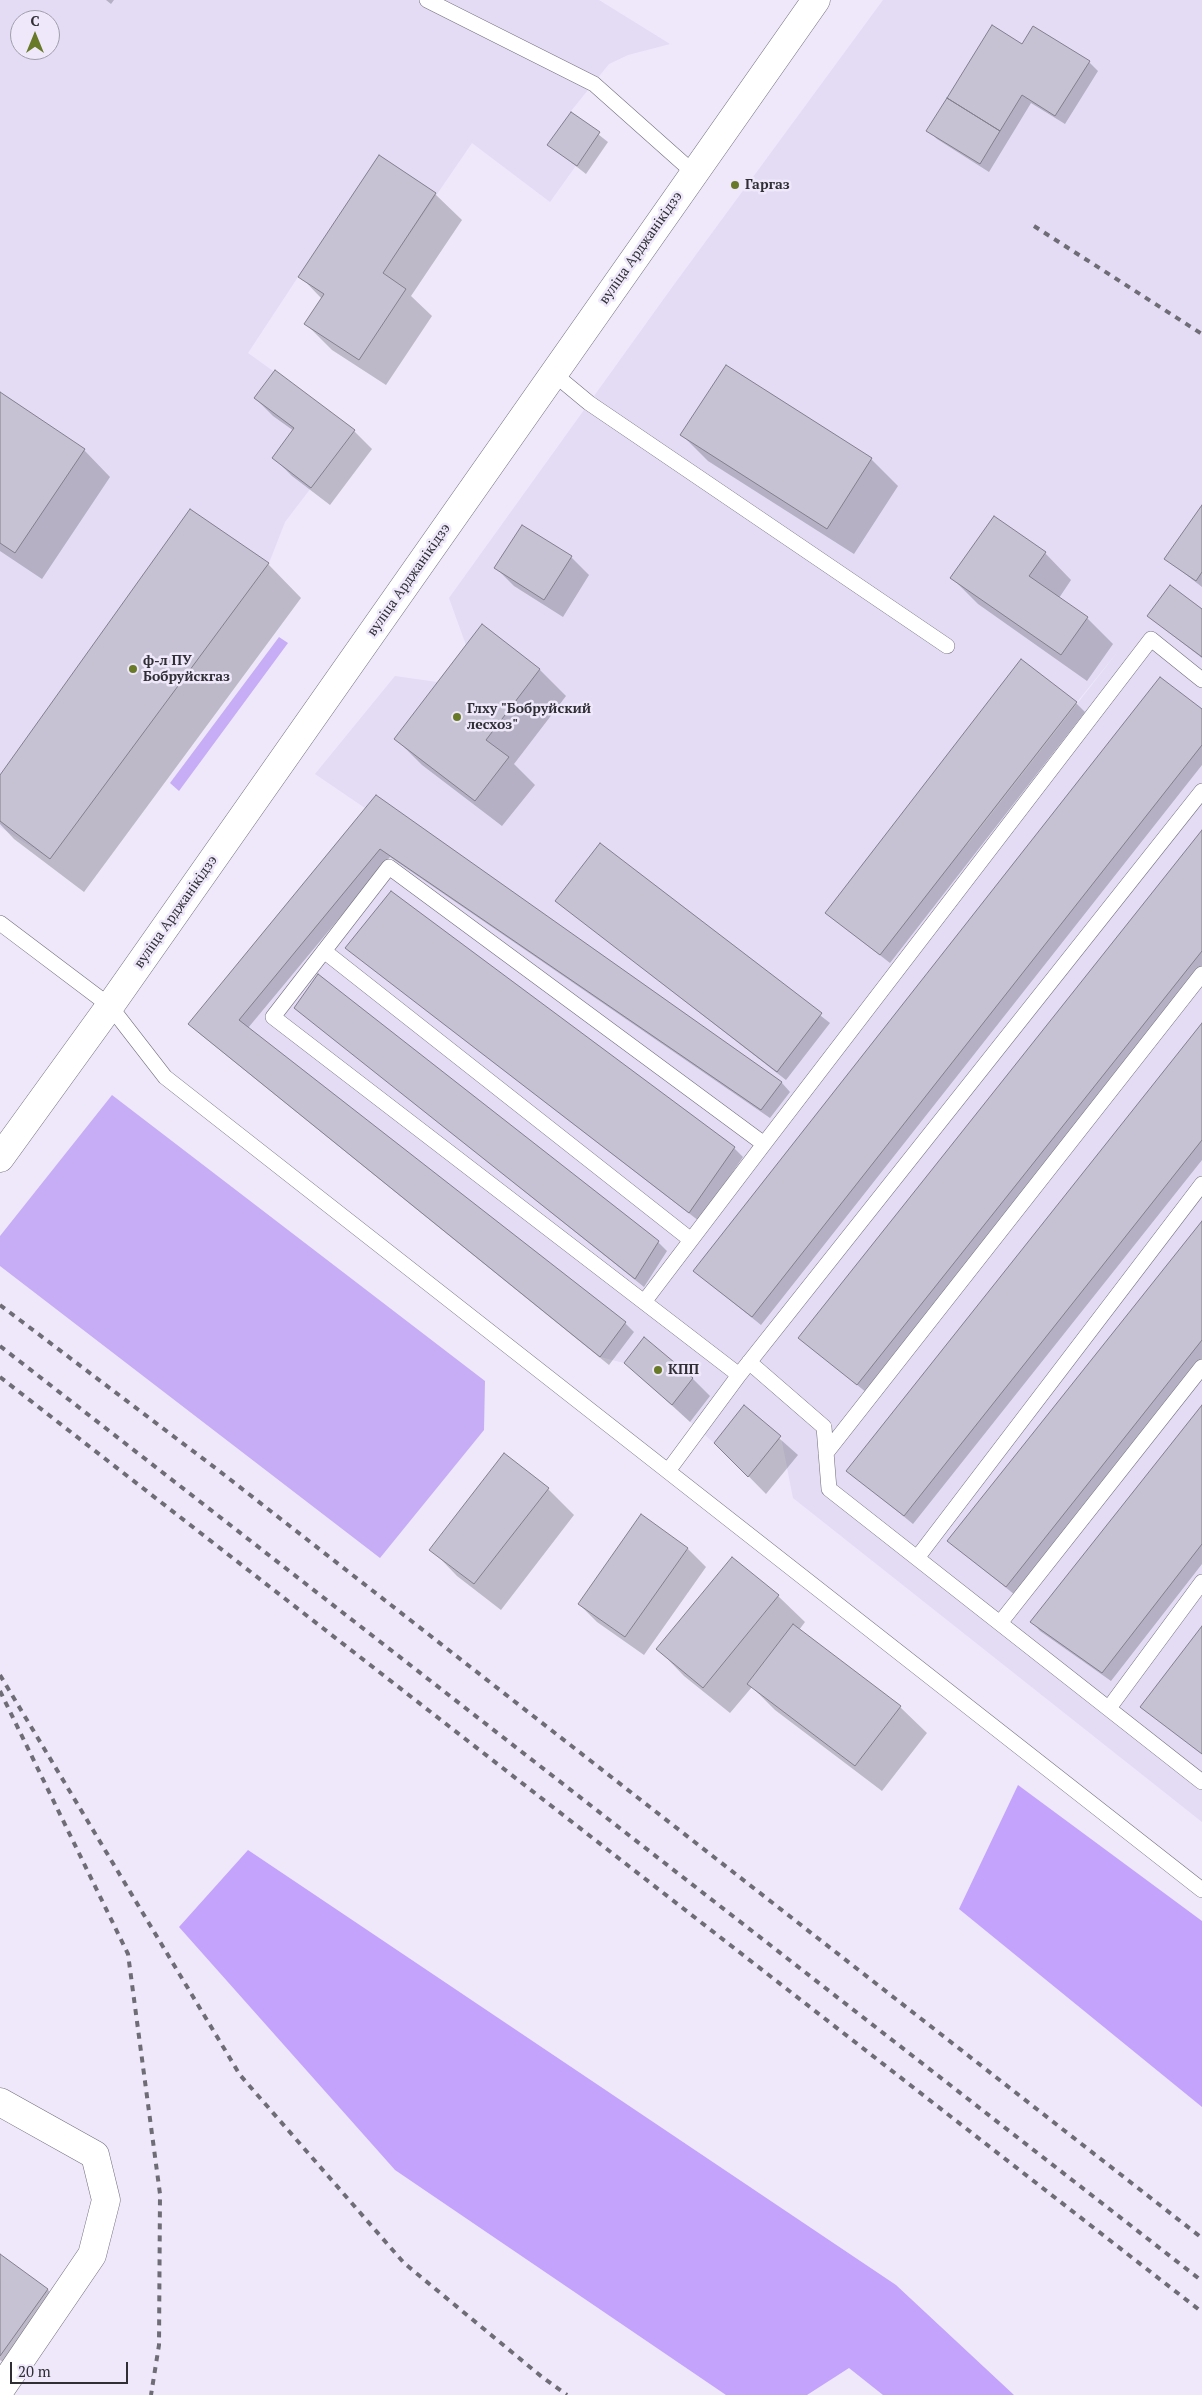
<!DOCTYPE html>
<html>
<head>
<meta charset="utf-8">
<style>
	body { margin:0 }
	#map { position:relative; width:1202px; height:2395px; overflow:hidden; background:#eee8fa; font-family:"PT Serif",serif }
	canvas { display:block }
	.north { position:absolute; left:10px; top:10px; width:50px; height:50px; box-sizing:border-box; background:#eee8fa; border:1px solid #a29eab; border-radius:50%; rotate:0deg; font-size:14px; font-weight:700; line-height:20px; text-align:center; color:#302e34 }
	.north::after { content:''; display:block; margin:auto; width:18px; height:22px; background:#687927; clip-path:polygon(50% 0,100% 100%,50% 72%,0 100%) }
	.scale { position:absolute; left:10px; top:2362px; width:118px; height:22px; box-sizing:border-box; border:2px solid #302e34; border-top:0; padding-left:6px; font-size:15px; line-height:18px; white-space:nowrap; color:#302e34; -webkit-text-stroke:4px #eee8fa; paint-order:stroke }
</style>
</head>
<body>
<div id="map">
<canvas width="1202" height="2395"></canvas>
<div class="north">С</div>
<div class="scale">20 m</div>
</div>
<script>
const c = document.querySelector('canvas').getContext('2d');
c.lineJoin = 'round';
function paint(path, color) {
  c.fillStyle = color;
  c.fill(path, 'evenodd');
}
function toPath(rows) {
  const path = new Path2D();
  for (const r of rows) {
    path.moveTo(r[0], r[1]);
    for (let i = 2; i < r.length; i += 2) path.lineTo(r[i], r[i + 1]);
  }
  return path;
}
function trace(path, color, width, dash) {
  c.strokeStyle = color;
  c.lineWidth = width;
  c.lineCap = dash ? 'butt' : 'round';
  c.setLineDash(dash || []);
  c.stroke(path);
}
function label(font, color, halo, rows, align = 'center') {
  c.font = font + ' "PT Serif",serif';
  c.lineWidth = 5;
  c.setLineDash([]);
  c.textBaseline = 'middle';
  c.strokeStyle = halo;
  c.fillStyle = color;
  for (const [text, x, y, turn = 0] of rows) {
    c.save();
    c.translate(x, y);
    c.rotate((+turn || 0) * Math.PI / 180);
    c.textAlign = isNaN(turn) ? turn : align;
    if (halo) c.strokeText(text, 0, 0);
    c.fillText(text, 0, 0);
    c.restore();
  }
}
paint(toPath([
	[0,0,599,0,670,44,628,55,609,64,571,111,600,132,550,202,472,143,383,273,406,289,359,360,304,324,324,294,298,277,248,353,355,430,285,522,269,563,50,859,0,827],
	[20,20,50,20,50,50,20,50],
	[883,0,1202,0,1202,1822,793,1498,781,1437,748,1477,714,1443,624,1363,600,1357,188,1024,365,808,315,774,395,676,437,682,466,645,449,598,673,286],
	[1119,650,968,844,967,844,1077,702]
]), '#e3dcf4');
paint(toPath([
	[279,637,288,643,179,791,170,783],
	[112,1095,485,1381,484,1430,380,1558,0,1266,0,1236]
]), '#c7adf6');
paint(toPath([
	[1018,1785,1202,1921,1202,2107,959,1909],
	[248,1850,896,2285,1014,2395,883,2395,849,2368,807,2395,726,2395,395,2170,179,1927]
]), '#c4a3fd');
paint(toPath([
	[106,0,114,0,111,4],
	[1023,46,1089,62,1098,71,1065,124,1031,103,989,172,937,139,928,130],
	[571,113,608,142,586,174,549,145],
	[435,194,462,220,411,296,432,316,386,385,332,350,306,324,322,299,300,276],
	[726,366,871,459,898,486,854,554,708,461,682,435],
	[0,394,84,450,110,477,42,579,0,551],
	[255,398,354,431,372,449,330,505,292,476,274,458,294,431,273,416],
	[1202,507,1202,587,1166,559],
	[1045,553,1071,580,1059,598,1087,618,1113,644,1087,681,978,604,952,578],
	[571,557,589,575,563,617,514,586,496,568],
	[268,564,301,598,84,892,14,839,0,824,0,777],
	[1202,610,1202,658,1148,616],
	[482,626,540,670,566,696,514,764,535,785,502,826,422,765,396,739],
	[1076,703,1085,712,890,963,826,913],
	[1202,711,1202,765,761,1325,704,1279,695,1271],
	[376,797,782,1083,790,1092,770,1118,390,857,248,1028,625,1323,634,1332,609,1365,199,1033],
	[1202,832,1202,971,867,1393,800,1338],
	[600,844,830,1023,786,1080,557,901],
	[346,948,734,1148,743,1157,699,1221],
	[296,1008,658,1242,667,1251,644,1287],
	[1202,1025,1202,1160,913,1524,856,1477],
	[1202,1223,1202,1360,1015,1595,949,1541],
	[626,1363,692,1378,710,1396,690,1422],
	[744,1407,798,1455,766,1494,716,1443],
	[1202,1407,1202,1564,1111,1681,1040,1631,1032,1622],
	[548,1489,574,1515,501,1610,457,1576,431,1549],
	[688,1549,706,1567,644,1655,597,1622,579,1604],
	[732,1558,778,1596,805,1622,799,1630,900,1707,927,1733,882,1791,775,1710,752,1687,730,1713,684,1676,658,1649],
	[1202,1628,1202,1754,1142,1706],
	[1,2256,48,2290,66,2308,19,2373,0,2360]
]), '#0003');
const building = toPath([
	[992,25,1022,44,1033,26,1090,61,1055,116,1022,95,1000,131,947,98,992,25],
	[947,98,1000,131,980,164,926,131,947,98],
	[571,112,600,132,577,166,547,145,571,112],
	[379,155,436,193,383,273,406,289,359,360,304,324,324,294,298,277,379,155],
	[726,365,872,458,827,529,680,435,726,365],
	[275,370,355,430,311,488,272,458,294,428,254,398,275,370],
	[0,392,85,449,15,553,0,543,0,392],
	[1202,505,1202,572,1196,581,1164,559,1202,505],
	[190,509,269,563,50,859,0,821,0,775,190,509],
	[994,516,1046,552,1029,576,1088,617,1061,655,950,578,994,516],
	[522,525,572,556,544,600,494,568,522,525],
	[1170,585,1202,609,1202,657,1147,616,1170,585],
	[482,624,540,669,486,740,509,757,475,801,394,739,482,624],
	[1021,659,1077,702,880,955,825,913,1021,659],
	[1160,677,1202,709,1202,745,752,1317,693,1271,1160,677],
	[376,795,782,1082,761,1110,380,849,239,1020,626,1322,600,1357,188,1024,376,795],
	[1202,830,1202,951,857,1385,798,1338,1202,830],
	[600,843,822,1013,777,1072,555,901,600,843],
	[391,891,735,1147,689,1213,345,948,391,891],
	[318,974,659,1241,635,1279,294,1008,318,974],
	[1202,1023,1202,1140,904,1516,846,1471,1202,1023],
	[1202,1221,1202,1340,1006,1587,947,1541,1202,1221],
	[644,1337,693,1378,672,1405,624,1363,644,1337],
	[744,1405,781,1436,748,1477,714,1443,744,1405],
	[1202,1405,1202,1544,1102,1673,1030,1622,1202,1405],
	[504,1453,549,1488,474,1584,429,1550,504,1453],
	[641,1514,688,1548,625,1637,578,1604,641,1514],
	[732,1557,779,1595,703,1688,656,1649,732,1557],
	[793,1624,901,1706,855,1766,747,1684,793,1624],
	[1202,1626,1202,1754,1140,1707,1202,1626],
	[0,2254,48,2289,0,2356,0,2254]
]);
paint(building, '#c7c2d3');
trace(building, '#847f8e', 1);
const service = toPath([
	[427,0,594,84,694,173],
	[554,374,589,403,947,646],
	[0,923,110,1006,165,1077,1202,1890],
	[324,951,691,1240],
	[764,1144,1151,639,1202,680],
	[644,1302,764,1144,389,867,273,1017,739,1375,668,1471],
	[749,1362,824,1427,829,1489,1202,1782],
	[739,1375,1202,791],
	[826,1453,1202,974],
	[917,1558,1202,1184],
	[1000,1623,1202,1367],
	[1109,1708,1202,1582]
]);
const minor = toPath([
	[0,2102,95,2155,106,2200,92,2255,0,2390]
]);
const secondary = toPath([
	[0,1158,110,1006,816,0]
]);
trace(service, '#736e7d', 16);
trace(minor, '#736e7d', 29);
trace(secondary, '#736e7d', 29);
trace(service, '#fff', 15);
trace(minor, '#fff', 28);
trace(secondary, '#fff', 28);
trace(toPath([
	[1034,226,1202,334],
	[0,1305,218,1470,1202,2238],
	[0,1346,1202,2281],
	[0,1377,1202,2312],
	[0,1675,240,2075,404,2263,542,2377,567,2395],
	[0,1691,128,1954,160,2194,159,2345,151,2395]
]), '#6f6c76', 4, [6, 6]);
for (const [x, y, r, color] of [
	[735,185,5,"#687927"],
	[133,669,5,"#687927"],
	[457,717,5,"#687927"],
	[658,1370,5,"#687927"]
]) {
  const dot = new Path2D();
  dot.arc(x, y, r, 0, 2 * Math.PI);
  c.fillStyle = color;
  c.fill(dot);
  trace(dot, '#eee8fa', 2);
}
label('bold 14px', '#302e34', '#eee8fa', [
	["Гаргаз",745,185],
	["ф-л ПУ",143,661],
	["Бобруйскгаз",143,677],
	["Глху \"Бобруйский",467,709],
	["лесхоз\"",467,725],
	["КПП",668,1370]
], 'left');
label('14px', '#302e34', '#eee8fa', [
	["вуліца Арджанікідзэ",641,248,-55],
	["вуліца Арджанікідзэ",409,580,-55],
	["вуліца Арджанікідзэ",176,912,-55]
]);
</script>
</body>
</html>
